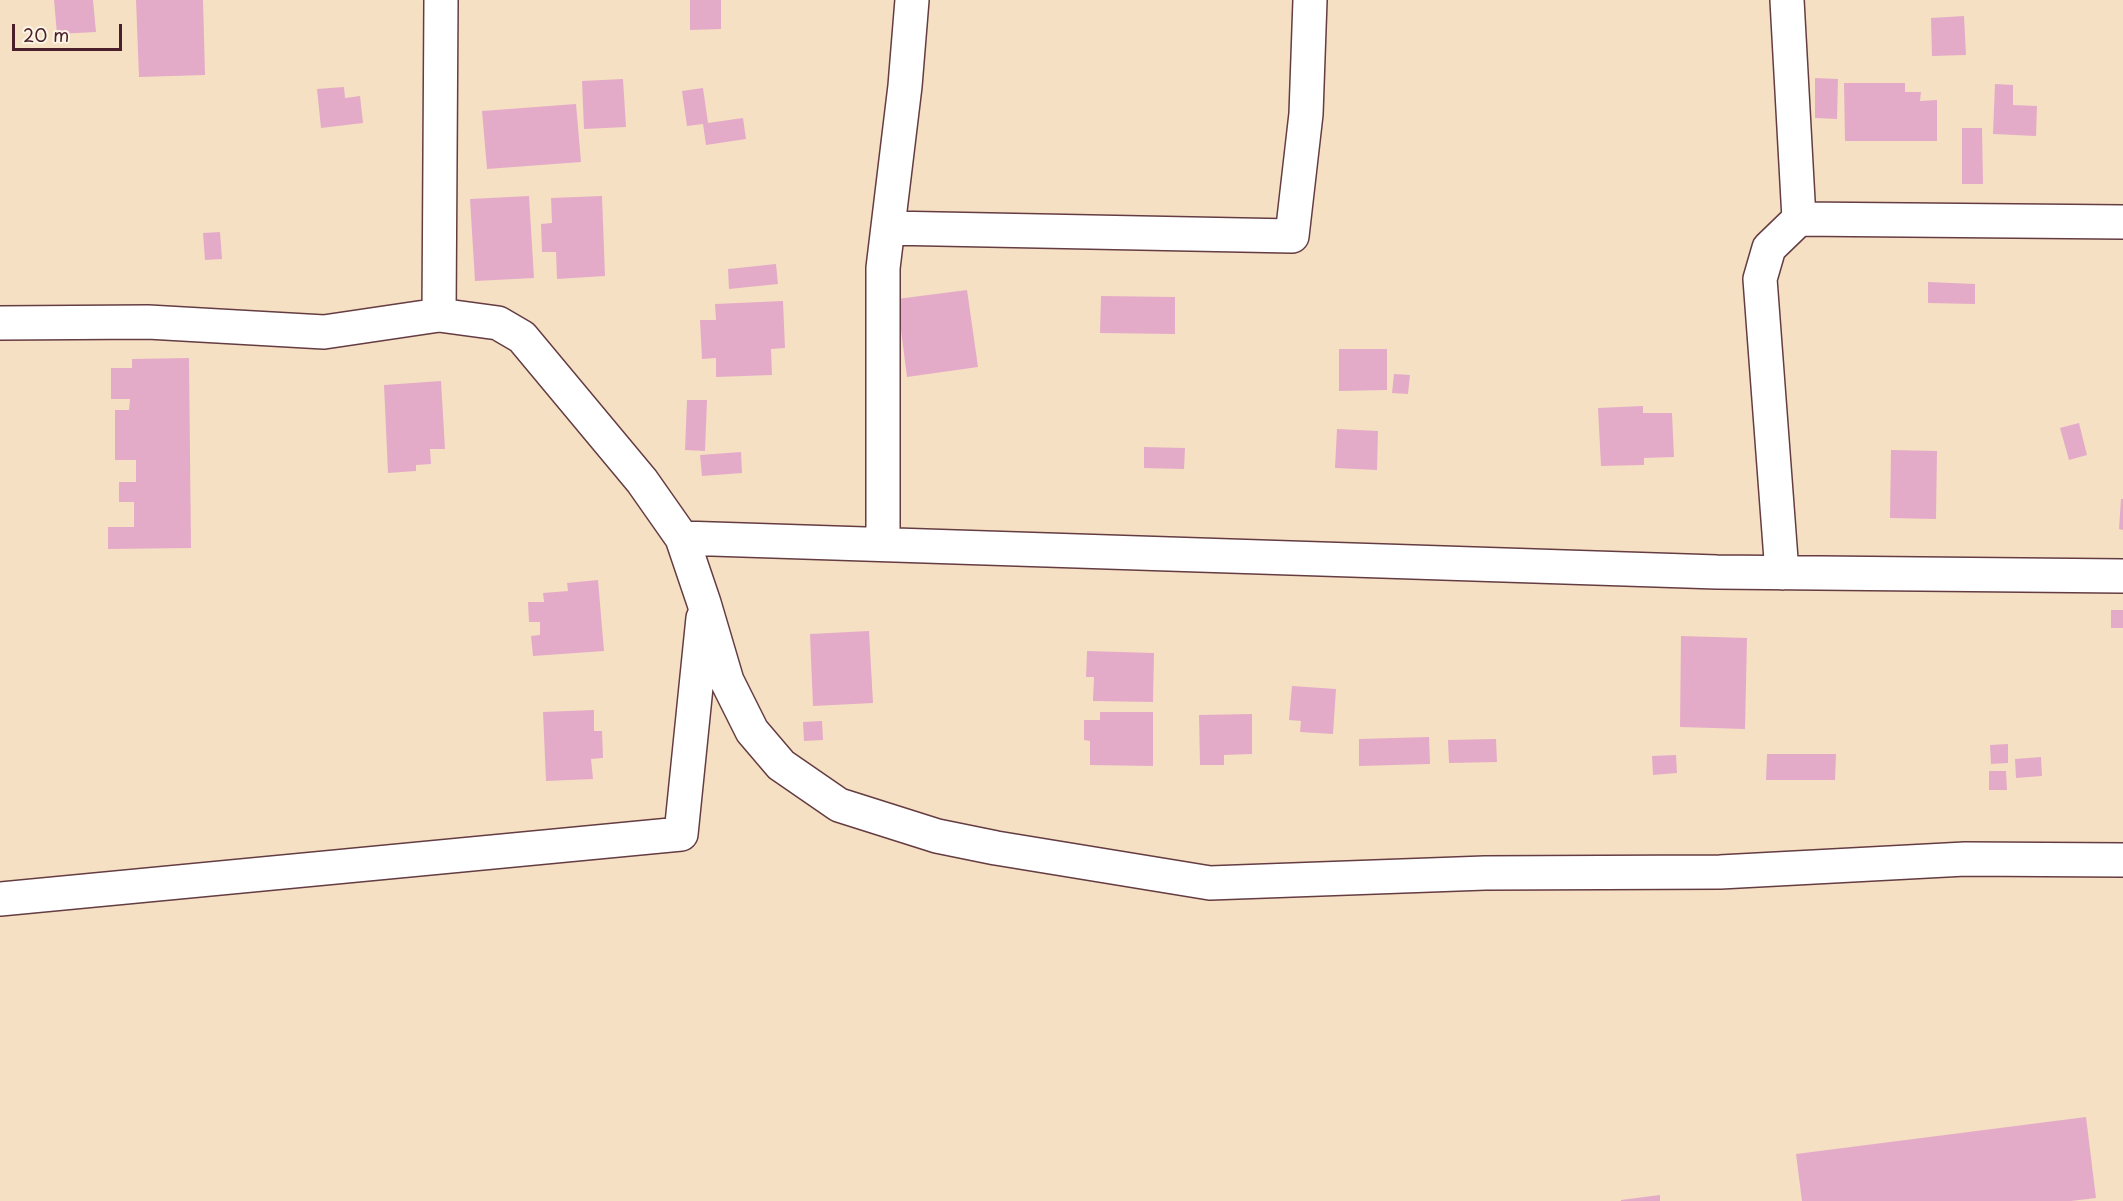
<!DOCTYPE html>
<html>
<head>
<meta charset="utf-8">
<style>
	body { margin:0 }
	#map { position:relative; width:2123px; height:1201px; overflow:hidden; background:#f5e0c3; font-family:"Playpen Sans",sans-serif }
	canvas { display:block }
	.scale { position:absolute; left:12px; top:24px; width:110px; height:27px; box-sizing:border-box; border:3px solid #4a1f2b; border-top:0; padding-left:8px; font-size:18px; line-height:21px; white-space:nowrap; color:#4a1f2b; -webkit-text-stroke:4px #fcf5e5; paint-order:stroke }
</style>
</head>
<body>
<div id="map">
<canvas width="2123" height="1201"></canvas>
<div class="scale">20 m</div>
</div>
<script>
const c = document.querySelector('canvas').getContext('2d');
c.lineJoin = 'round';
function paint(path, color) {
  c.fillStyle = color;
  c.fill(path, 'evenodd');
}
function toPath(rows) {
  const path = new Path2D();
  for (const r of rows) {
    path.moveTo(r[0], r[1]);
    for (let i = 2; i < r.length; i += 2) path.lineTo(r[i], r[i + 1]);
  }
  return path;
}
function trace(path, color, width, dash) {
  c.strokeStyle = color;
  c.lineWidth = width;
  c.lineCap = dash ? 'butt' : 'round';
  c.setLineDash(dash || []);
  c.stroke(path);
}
paint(toPath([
	[54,0,93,0,96,32,57,34],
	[136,0,203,0,205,75,139,77],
	[690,0,721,0,721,29,690,30],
	[1964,16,1966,55,1932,56,1931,18],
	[1815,78,1838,79,1837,119,1815,118],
	[623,79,626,127,584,129,582,81],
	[1844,83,1905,83,1905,92,1921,92,1920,101,1937,100,1937,141,1845,141],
	[1995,84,2013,85,2013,105,2037,106,2036,136,1993,134],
	[344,87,345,98,360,96,363,123,321,128,317,89],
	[703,88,708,123,743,118,746,139,706,145,703,124,687,126,682,91],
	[576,104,581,162,487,169,482,111],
	[1962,128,1982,128,1983,184,1962,184],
	[529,196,534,278,475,281,470,199],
	[602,196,605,276,557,279,556,252,542,252,541,224,552,223,551,198],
	[220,232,222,259,205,260,203,233],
	[776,264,778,284,729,289,728,269],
	[1928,282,1975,284,1975,304,1928,303],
	[967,290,978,367,907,377,897,299],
	[1101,296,1175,297,1175,334,1100,333],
	[783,301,785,348,771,349,772,375,716,377,716,358,702,359,700,320,716,320,715,304],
	[1339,349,1387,349,1387,390,1339,391],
	[189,358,191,548,108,549,108,527,134,527,134,502,119,502,119,482,136,482,136,460,115,460,115,410,129,410,130,399,111,399,111,368,132,368,132,359],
	[1394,374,1410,375,1408,394,1392,393],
	[441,381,445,449,430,449,431,464,416,465,416,471,388,473,384,385],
	[687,400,707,400,705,451,685,450],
	[1643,406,1643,413,1672,413,1674,457,1644,458,1644,465,1601,466,1598,408],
	[2079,423,2087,455,2069,460,2060,428],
	[1337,429,1378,431,1377,470,1335,468],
	[1144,447,1185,448,1184,469,1144,468],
	[1891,450,1937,451,1936,519,1890,518],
	[741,452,742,473,702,476,700,455],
	[2121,499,2123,499,2123,530,2119,529],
	[598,580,604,651,533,656,531,636,540,635,540,622,529,622,528,602,544,602,543,593,568,591,567,583],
	[2111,610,2123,610,2123,628,2111,628],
	[869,631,873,703,813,706,810,634],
	[1681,636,1747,638,1745,729,1680,727],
	[1087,651,1154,653,1153,702,1093,701,1094,677,1086,677],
	[1292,686,1336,689,1333,734,1300,732,1301,721,1289,720],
	[594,710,594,731,602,731,603,758,591,759,593,779,546,781,543,712],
	[1100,712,1153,712,1153,766,1090,765,1090,741,1084,740,1084,720,1100,720],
	[1252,714,1252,754,1224,755,1224,765,1200,765,1199,715],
	[822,721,823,740,804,741,803,722],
	[1429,737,1430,764,1359,766,1359,739],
	[1496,739,1497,762,1449,763,1448,740],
	[2008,744,2008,763,1991,764,1990,745],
	[1767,754,1836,754,1835,780,1766,780],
	[1676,755,1677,773,1653,775,1652,756],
	[2041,757,2042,776,2016,778,2015,759],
	[1989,771,2006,771,2007,790,1989,790],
	[2086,1117,2096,1198,2071,1201,1802,1201,1796,1154],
	[1660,1195,1660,1201,1621,1201,1621,1200]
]), '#e4abc8');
const street = toPath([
	[1799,219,2123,222],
	[888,228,1292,236,1306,114,1310,0],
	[439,315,441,0],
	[0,323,148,322,324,332,439,315,498,323,522,337,642,481,682,538,704,603,727,681,752,731,781,765,839,805,937,836,996,848,1210,883,1485,873,1720,872,1965,859,2123,860],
	[682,538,1717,572,2123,576],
	[885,544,883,538,883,268,905,86,912,0],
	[1782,573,1760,279,1769,248,1799,219,1787,0],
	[0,899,681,834,703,618]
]);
trace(street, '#643c42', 36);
trace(street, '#fff', 33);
</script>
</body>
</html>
